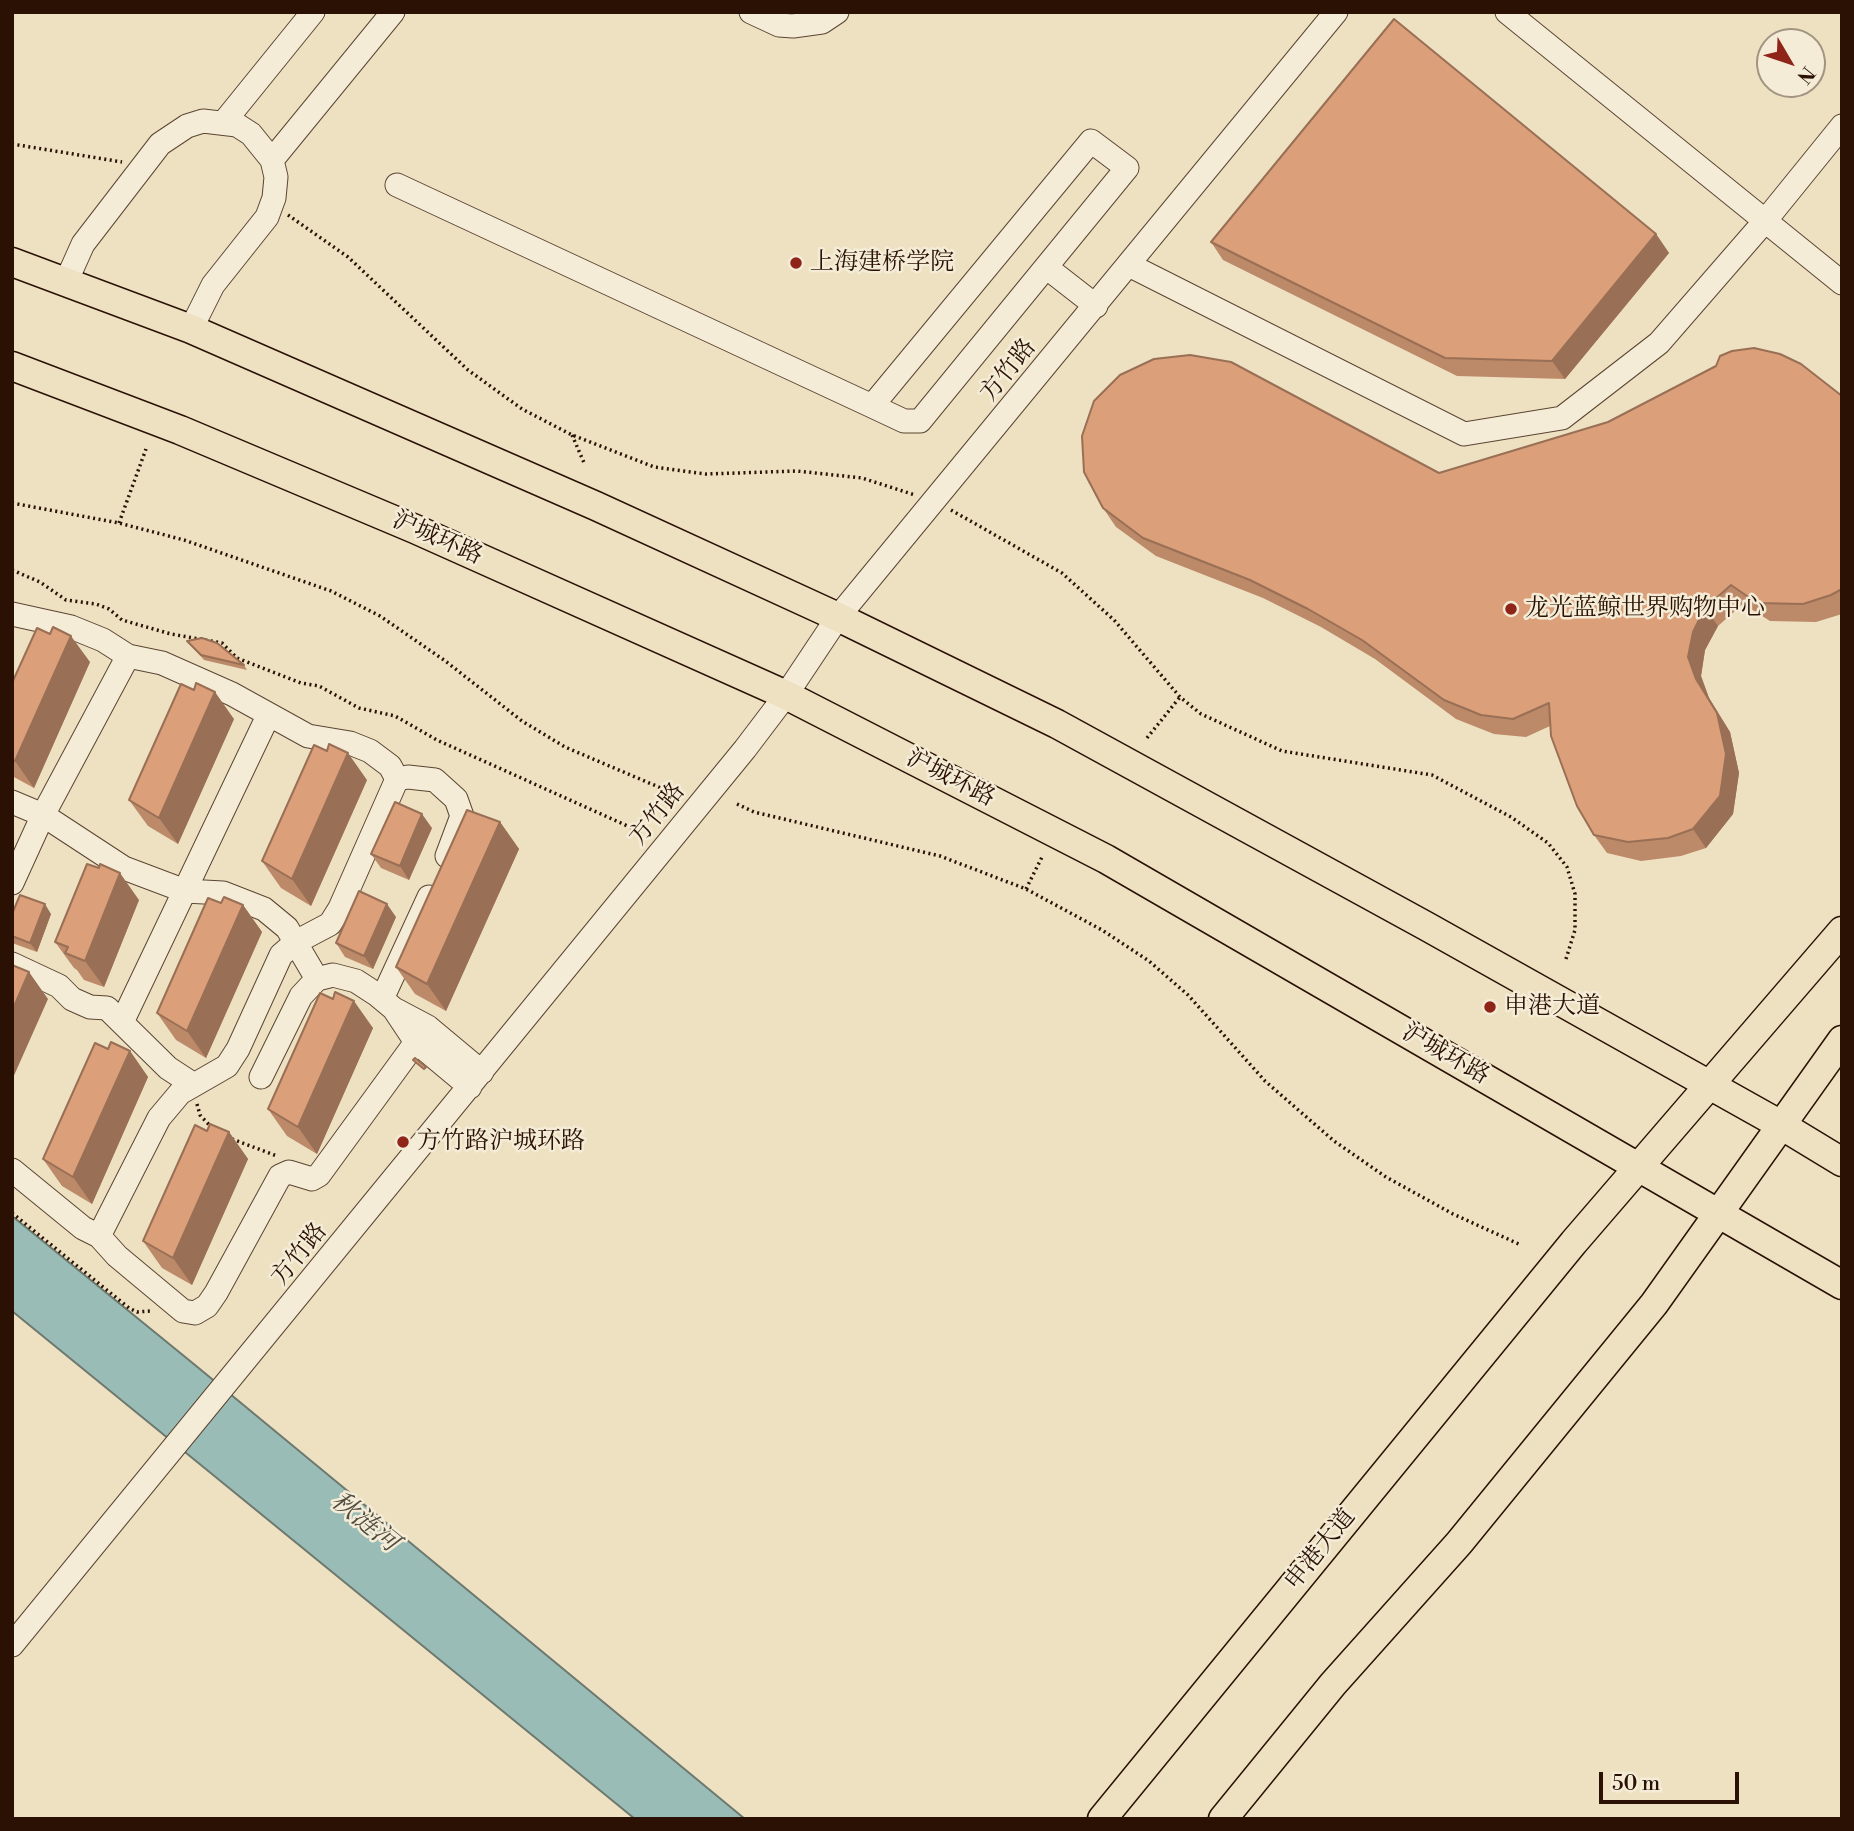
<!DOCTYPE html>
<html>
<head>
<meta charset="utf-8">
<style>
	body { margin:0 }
	#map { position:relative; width:1854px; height:1831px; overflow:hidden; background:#eee1c2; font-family:"Libre Bodoni",serif }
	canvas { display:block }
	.frame { position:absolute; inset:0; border:14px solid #2a1103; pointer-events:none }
	.north { position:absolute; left:1756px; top:28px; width:70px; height:70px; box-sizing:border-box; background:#f4ecd7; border:2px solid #a39482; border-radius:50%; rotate:129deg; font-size:19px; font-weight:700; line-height:28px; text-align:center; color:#2a1103 }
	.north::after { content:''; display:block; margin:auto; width:24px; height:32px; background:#8f2418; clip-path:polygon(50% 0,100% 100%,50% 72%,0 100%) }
	.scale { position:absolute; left:1599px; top:1772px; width:140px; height:32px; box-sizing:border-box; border:4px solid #2a1103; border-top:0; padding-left:9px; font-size:21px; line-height:24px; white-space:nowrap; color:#2a1103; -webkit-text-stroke:5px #f4ecd7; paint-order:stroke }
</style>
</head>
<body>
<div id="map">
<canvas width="1854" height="1831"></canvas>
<div class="frame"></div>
<div class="north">N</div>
<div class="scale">50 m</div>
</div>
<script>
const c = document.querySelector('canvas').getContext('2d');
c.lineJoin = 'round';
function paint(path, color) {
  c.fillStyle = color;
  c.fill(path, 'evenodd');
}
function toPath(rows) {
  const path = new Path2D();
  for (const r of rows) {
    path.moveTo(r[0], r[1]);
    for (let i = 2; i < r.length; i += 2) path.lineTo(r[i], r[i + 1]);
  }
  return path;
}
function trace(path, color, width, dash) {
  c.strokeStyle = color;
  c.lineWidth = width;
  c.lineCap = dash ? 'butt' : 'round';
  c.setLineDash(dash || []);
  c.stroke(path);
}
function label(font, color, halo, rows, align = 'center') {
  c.font = font + ' "Libre Bodoni","Noto Serif SC",serif';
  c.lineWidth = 5;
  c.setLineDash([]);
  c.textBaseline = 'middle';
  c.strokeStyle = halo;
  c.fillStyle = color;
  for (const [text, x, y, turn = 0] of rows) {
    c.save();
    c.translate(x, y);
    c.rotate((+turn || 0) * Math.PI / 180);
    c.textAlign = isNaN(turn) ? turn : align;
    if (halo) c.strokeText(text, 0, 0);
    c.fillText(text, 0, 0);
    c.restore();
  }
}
const water = toPath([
	[12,1216,195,1365,745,1819,635,1819,12,1311,12,1216]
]);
paint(water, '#99bdb6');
trace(water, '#6d786e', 2);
const minor = toPath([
	[751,12,779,25,793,26,822,22,837,12],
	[1507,12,1842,283],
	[224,122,313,12],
	[272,160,393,12],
	[397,185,872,406,1091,141,1127,168,920,421,904,421,872,406],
	[1129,265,1464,434,1562,418,1659,343,1765,221,1842,126],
	[1046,267,1096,306],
	[66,282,83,244,160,144,187,126,203,121,237,125,251,134,272,160,276,177,274,198,267,217,213,285,191,329],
	[12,614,71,627,103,640,128,656,162,663,232,694,308,736,350,743,370,751,390,766,397,779,340,908,330,924,296,942,281,955,238,1049,227,1066,180,1093,159,1118,99,1236],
	[397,779,408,777,435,780,456,799,462,816,447,856],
	[12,802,43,815,124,868,185,891,223,893,264,909,287,928,317,979],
	[12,883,43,815,128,656],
	[12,964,59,986,72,999,90,1007,107,1008,168,1068,194,1085],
	[382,999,429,897],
	[394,1009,428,1027,482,1072],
	[123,1020,268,716],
	[261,1077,301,996,317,979,333,975,356,981,376,994,394,1009,416,1042,470,1087],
	[12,1170,83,1228,99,1236,117,1256,183,1311,195,1313,207,1306,216,1293,280,1176,289,1172,312,1179,319,1175,416,1042],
	[12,1645,745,749,786,695,838,617,1336,12]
]);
const major = toPath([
	[12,262,191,329,596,506,838,617,1057,724,1426,926,1781,1125,1842,1162],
	[12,366,180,430,415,529,786,695,1106,859,1842,1285],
	[1102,1819,1574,1242,1842,931],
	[1223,1819,1333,1684,1459,1543,1654,1304,1842,1040]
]);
trace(minor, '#5b4533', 25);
trace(major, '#2a1103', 31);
trace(toPath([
	[12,144,122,162],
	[288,215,348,257,468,370,522,409,572,435,654,467,706,474,797,471,862,478,915,495],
	[572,435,585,465],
	[12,503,119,523,184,540,331,591,380,616,444,660,522,721,565,747,675,794],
	[951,510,1062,573,1114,620,1180,697,1201,714,1282,751,1432,775,1511,817,1548,843,1567,867,1575,894,1575,930,1566,959],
	[119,523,146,449],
	[12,570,40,582,66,600,96,604,109,609,122,620,171,634,222,643,237,658,301,683,319,686,359,708,395,716,437,740,643,833],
	[1147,738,1180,697],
	[737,804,754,812,940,856,1026,889,1102,930,1149,961,1188,995,1265,1081,1334,1141,1386,1177,1453,1214,1521,1245],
	[1026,889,1042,857],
	[197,1104,200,1115,213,1129],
	[232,1139,277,1156],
	[12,1213,129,1308,137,1312,151,1311]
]), '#2a1103', 3.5, [2, 3.5]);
trace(minor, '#f4ecd7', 23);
trace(major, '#eee1c2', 28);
paint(toPath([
	[1656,234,1669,253,1565,379,1457,376,1223,260,1211,242],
	[1842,396,1842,614,1816,622,1770,621,1743,604,1718,626,1705,650,1701,676,1709,698,1730,732,1739,773,1733,814,1706,848,1681,856,1641,861,1607,853,1594,835,1550,726,1526,737,1494,734,1456,719,1375,659,1321,627,1263,598,1156,556,1116,527,1103,508,1439,473],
	[187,641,244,665,247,670,204,660],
	[90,662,34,788,12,776,12,683],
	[234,719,178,844,148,826,129,800],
	[367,780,311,906,281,888,262,861],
	[500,822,519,849,446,1011,415,994,396,967],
	[432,828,409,880,381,868,371,854],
	[139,900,104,987,84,980,77,970,74,968,55,942],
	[221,903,243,905,262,932,206,1058,176,1040,157,1013],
	[12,914,51,914,37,952,12,943],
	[396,917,373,969,345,957,336,943],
	[333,999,373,1028,317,1154,287,1136,268,1109],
	[108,1049,130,1051,148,1077,92,1204,62,1186,43,1159],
	[207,1131,229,1132,248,1159,192,1285,162,1268,143,1241]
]), '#bc8969');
paint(toPath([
	[1656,234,1669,253,1565,379,1552,361],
	[1705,608,1718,626,1705,650,1701,676,1709,698,1730,732,1739,773,1733,814,1706,848,1693,829,1696,679,1688,657,1693,632],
	[71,636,90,662,34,788,15,761],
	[215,692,234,719,178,844,159,818],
	[348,753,367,780,311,906,292,879],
	[422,814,432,828,409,880,400,866],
	[500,822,519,849,446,1011,427,984],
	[120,873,139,900,104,987,85,961],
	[45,904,51,914,37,952,30,943],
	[387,904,396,917,373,969,364,956],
	[243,905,262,932,206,1058,187,1031],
	[29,972,48,999,12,1080,12,1011],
	[354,1001,373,1028,317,1154,298,1127],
	[130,1051,148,1077,92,1204,73,1177],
	[229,1132,248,1159,192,1285,173,1258]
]), '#996f55');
const building = toPath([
	[1394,19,1656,234,1552,361,1445,358,1211,242,1394,19],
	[1754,348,1780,354,1801,364,1842,396,1842,589,1831,595,1803,604,1757,603,1731,585,1705,608,1693,632,1688,657,1696,679,1717,713,1726,754,1720,796,1693,829,1668,838,1628,842,1594,835,1577,806,1551,736,1549,703,1513,719,1481,715,1444,700,1362,640,1308,609,1250,580,1143,538,1103,508,1084,472,1082,436,1094,401,1120,375,1154,359,1190,355,1231,362,1439,473,1608,422,1716,366,1720,356,1732,351,1754,348],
	[53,627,71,636,15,761,12,760,12,683,37,628,50,634,53,627],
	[202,638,217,643,244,665,201,655,187,641,202,638],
	[196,683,215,692,159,818,129,800,181,684,194,690,196,683],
	[329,744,348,753,292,879,262,861,314,745,327,751,329,744],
	[395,802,422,814,400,866,371,854,395,802],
	[467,810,500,822,427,984,396,967,467,810],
	[87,864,99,868,100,864,120,873,85,961,65,953,68,947,55,942,87,864],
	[359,891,387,904,364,956,336,943,359,891],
	[20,895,45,904,30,943,12,936,12,914,20,895],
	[224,897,243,905,187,1031,157,1013,208,898,221,903,224,897],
	[12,965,29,972,12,1011,12,965],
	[335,992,354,1001,298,1127,268,1109,320,993,333,999,335,992],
	[111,1042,130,1051,73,1177,43,1159,95,1043,108,1049,111,1042],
	[415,1058,426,1067,424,1069,413,1060,415,1058],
	[210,1124,229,1132,173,1258,143,1241,195,1125,207,1131,210,1124]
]);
paint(building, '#db9f7a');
trace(building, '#996f55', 2);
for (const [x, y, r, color] of [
	[796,263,7,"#8f2418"],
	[1511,609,7,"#8f2418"],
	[1490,1007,7,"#8f2418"],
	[403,1142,7,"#8f2418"]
]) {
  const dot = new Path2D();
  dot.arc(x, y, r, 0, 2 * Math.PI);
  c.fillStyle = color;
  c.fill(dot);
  trace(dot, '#f4ecd7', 2.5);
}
label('24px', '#2a1103', '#f4ecd7', [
	["上海建桥学院",810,263],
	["龙光蓝鲸世界购物中心",1525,609],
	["申港大道",1504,1007],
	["方竹路沪城环路",417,1142]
], 'left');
label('24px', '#2a1103', '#f4ecd7', [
	["方竹路",1009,371,-51],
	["沪城环路",437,539,24],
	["沪城环路",950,779,27],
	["方竹路",658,815,-51],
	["沪城环路",1445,1055,30],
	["方竹路",300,1255,-51],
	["申港大道",1321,1550,-51]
]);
label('italic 26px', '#514d42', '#f4ecd7', [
	["秋涟河",364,1523,39]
]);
</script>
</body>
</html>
